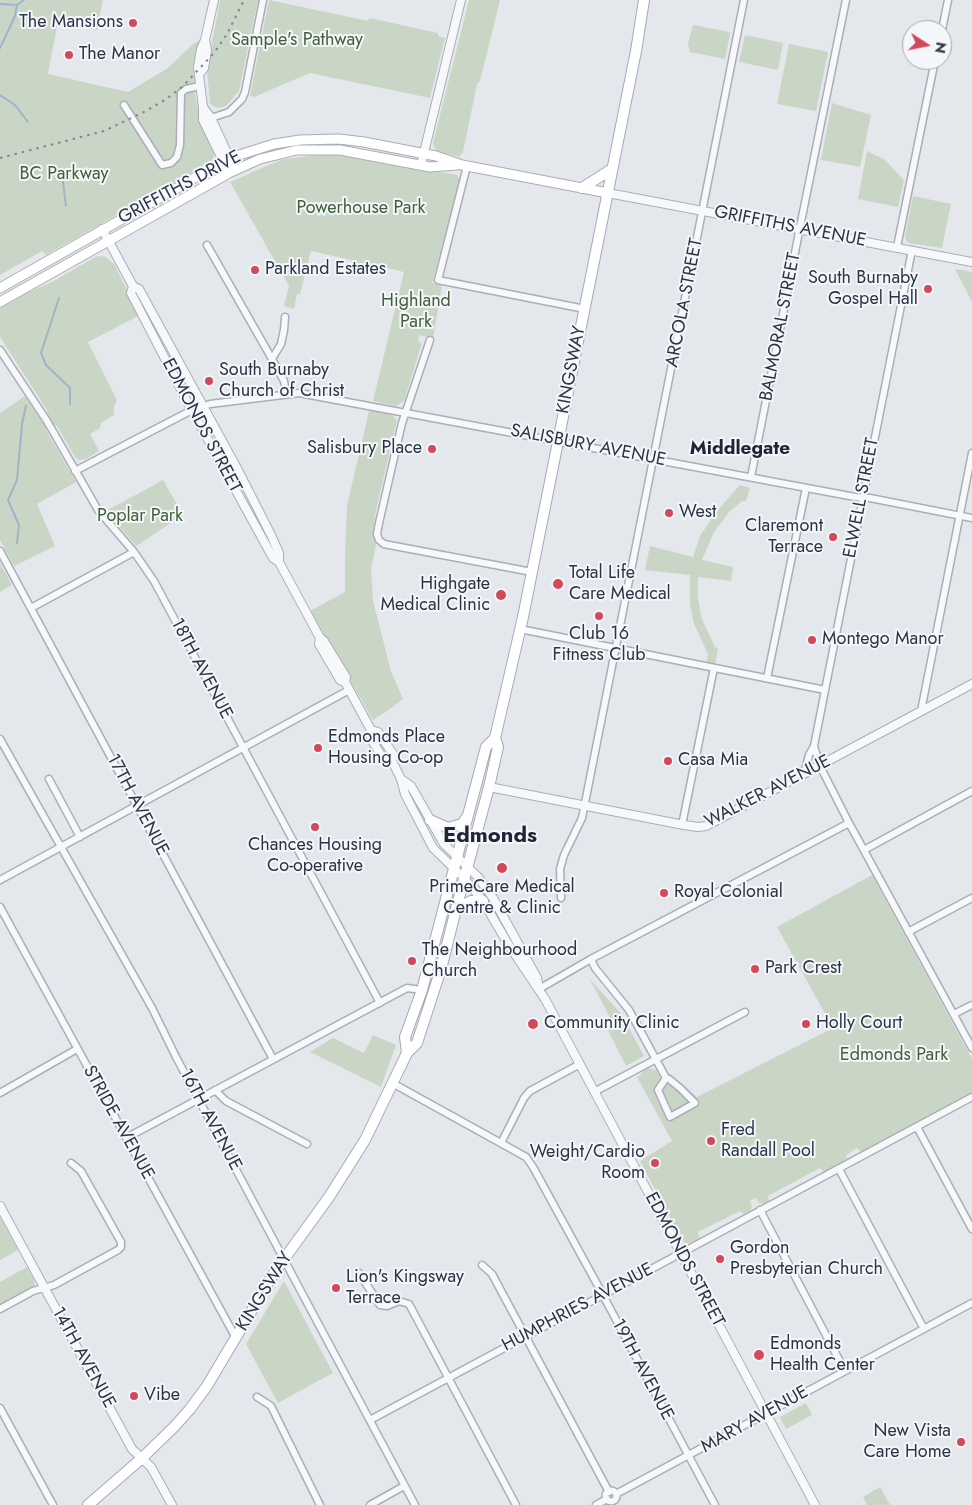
<!DOCTYPE html>
<html>
<head>
<meta charset="utf-8">
<style>
	body { margin:0 }
	#map { position:relative; width:972px; height:1505px; overflow:hidden; background:#e4e7ec; font-family:Jost,sans-serif }
	canvas { display:block }
	.north { position:absolute; left:902px; top:20px; width:50px; height:50px; box-sizing:border-box; background:#f4f6f9; border:1px solid #a4a8b1; border-radius:50%; rotate:101deg; font-size:14px; font-weight:700; line-height:20px; text-align:center; color:#2b3445 }
	.north::after { content:''; display:block; margin:auto; width:18px; height:22px; background:#d1495b; clip-path:polygon(50% 0,100% 100%,50% 72%,0 100%) }
</style>
</head>
<body>
<div id="map">
<canvas width="972" height="1505"></canvas>
<div class="north">N</div>
</div>
<script>
const c = document.querySelector('canvas').getContext('2d');
c.lineJoin = 'round';
function paint(path, color) {
  c.fillStyle = color;
  c.fill(path, 'evenodd');
}
function toPath(rows) {
  const path = new Path2D();
  for (const r of rows) {
    if (r.length === 3) {
      path.moveTo(r[0] + r[2], r[1]);
      path.arc(r[0], r[1], r[2], 0, 2 * Math.PI);
      continue;
    }
    path.moveTo(r[0], r[1]);
    for (let i = 2; i < r.length; i += 2) path.lineTo(r[i], r[i + 1]);
  }
  return path;
}
function trace(path, color, width, dash) {
  c.strokeStyle = color;
  c.lineWidth = width;
  c.lineCap = dash ? 'butt' : 'round';
  c.setLineDash(dash || []);
  c.stroke(path);
}
function label(font, color, halo, rows, align = 'center') {
  c.font = font + ' Jost,sans-serif';
  c.lineWidth = 4;
  c.setLineDash([]);
  c.textBaseline = 'middle';
  c.strokeStyle = halo;
  c.fillStyle = color;
  for (const [text, x, y, turn = 0] of rows) {
    c.save();
    c.translate(x, y);
    c.rotate((+turn || 0) * Math.PI / 180);
    c.textAlign = isNaN(turn) ? turn : align;
    if (halo) c.strokeText(text, 0, 0);
    c.fillText(text, 0, 0);
    c.restore();
  }
}
paint(toPath([
	[0,0,103,0,97,30,71,25,57,26,48,74,128,92,168,68,193,44,200,40,195,67,195,94,201,124,215,153,212,161,46,255,42,251,0,275],
	[220,0,258,0,239,91,226,106,218,108,210,104,207,69],
	[269,0,368,21,369,18,438,33,438,36,445,38,430,98,310,73,254,97,250,96],
	[469,0,500,0,480,81,477,84,463,152,461,154,460,157,436,151,433,143],
	[693,25,729,32,730,34,725,59,690,52,688,43],
	[745,35,783,43,778,70,739,62],
	[789,44,828,52,816,111,777,104],
	[832,103,871,115,860,167,821,160],
	[867,151,885,160,904,180,898,207,858,199],
	[317,155,346,155,457,175,460,179,460,183,432,283,442,285,433,338,419,335,418,341,421,343,421,346,404,401,396,406,373,401,404,272,370,264,355,267,351,260,311,251,300,294,297,294,294,309,284,306,289,286,230,182,271,164,285,159],
	[913,196,951,204,942,248,909,243,906,240,905,237],
	[97,256,106,257,114,264,140,315,88,342,117,400,114,407,114,415,101,423,100,428,90,434,99,451,86,459,79,460,75,457,57,426,54,424,48,415,47,410,0,337,0,308,24,294,52,282],
	[955,269,972,272,972,302],
	[25,396,38,416,44,422,47,432,76,482,37,504,55,546,14,566,0,540,0,413],
	[374,410,391,414,397,420,376,510,373,533,376,545,371,569,373,601,391,671,403,699,390,709,373,720,310,611,345,592,345,557,347,506,369,411],
	[163,480,183,515,136,546,106,511],
	[740,485,750,488,746,501,742,501,730,511,714,532,702,560,733,567,731,581,698,577,698,599,702,620,715,647,718,648,715,666,706,665,708,654,694,624,690,604,690,575,645,570,650,546,693,557,700,536,717,511],
	[0,563,12,585,0,592],
	[872,875,972,1059,972,1092,861,1152,857,1148,846,1155,847,1158,842,1162,824,1172,820,1168,768,1196,769,1201,764,1204,759,1203,756,1198,750,1201,752,1207,750,1211,743,1214,740,1211,698,1232,699,1238,690,1243,685,1243,682,1240,640,1161,672,1141,637,1077,641,1075,643,1070,648,1068,656,1070,660,1078,669,1073,697,1097,833,1028,777,927],
	[589,978,622,1015,644,1056,626,1066,603,1020,610,1017],
	[373,1035,396,1045,381,1087,310,1052,333,1038,364,1053],
	[0,1217,18,1250,0,1260],
	[27,1267,34,1280,35,1286,0,1305,0,1282],
	[284,1281,333,1373,278,1403,246,1344],
	[806,1403,812,1415,786,1429,780,1417],
	[880,1487,890,1505,867,1505,863,1497]
]), '#c9d6c5');
trace(toPath([
	[0,4,17,5,15,16,0,48],
	[17,5,24,0],
	[0,95,15,105,28,122],
	[51,166,62,174,66,206],
	[59,298,41,353,46,365,70,388,70,404],
	[17,543,19,525,8,500,17,480,22,424,26,406]
]), '#9fb4cc', 2);
const minor = toPath([
	[942,30,948,0],
	[124,105,162,165,171,163,177,157,180,145,181,93,186,89,200,86],
	[211,118,229,112,242,99,245,92,263,0],
	[467,166,438,280,585,309],
	[207,245,272,359,284,381,286,393],
	[897,247,935,60],
	[912,250,814,746,820,766,849,823,972,1048],
	[430,340,402,423,379,523,377,534,379,540,384,544,532,572],
	[0,350,47,421,98,510,134,552,154,581,380,1003],
	[272,359,281,344,284,330,285,317],
	[75,471,192,410,210,404,299,393,855,497,870,498,972,518],
	[751,477,801,222,846,0],
	[0,551,273,1059],
	[31,608,134,552],
	[520,629,825,690],
	[767,678,806,488],
	[921,711,972,453],
	[0,739,152,1008,176,1057,415,1505],
	[804,774,809,755,814,746],
	[49,779,80,837],
	[682,825,714,668],
	[864,850,972,791],
	[0,880,349,690],
	[561,898,560,869,564,855,582,818,744,0],
	[0,907,236,1338],
	[908,932,972,898],
	[591,959,595,968,629,1010,666,1078,669,1079,680,1088,695,1103,670,1117,658,1090,666,1078],
	[539,989,591,959,849,823],
	[954,1014,972,1005],
	[394,1084,526,1157,533,1167,597,1284,715,1505],
	[215,1090,226,1101,307,1144],
	[594,1092,745,1012],
	[0,1093,77,1049],
	[917,1127,972,1229],
	[126,1138,407,988,422,990],
	[501,1143,524,1098,530,1091,580,1064],
	[839,1169,924,1329],
	[760,1210,845,1371],
	[482,1265,492,1274,609,1492],
	[359,1273,380,1305,387,1306,399,1301,409,1304,516,1505],
	[0,1309,33,1291,54,1285,118,1250,121,1247,121,1242,81,1171,71,1163],
	[257,1397,271,1406,320,1505],
	[0,1408,53,1505],
	[370,1420,972,1097],
	[611,1496,5.5],
	[616,1494,972,1303],
	[370,1505,404,1486],
	[596,1505,607,1499]
]);
const tertiary = toPath([
	[214,0,205,40,201,49,198,67,203,107,203,120,229,173],
	[200,73,204,68,207,50,205,40],
	[203,107,211,118,235,170],
	[421,165,461,0],
	[608,193,972,262],
	[102,229,133,286,139,289,239,472,271,535,279,553,279,562,320,638,324,641,346,677,345,682,371,730,371,739,384,760,392,761],
	[133,286,131,293,188,403,273,558,279,562],
	[320,638,319,644,340,680,345,682],
	[371,730,378,732,393,754,392,761,401,779,405,794,433,848,464,878,483,901,508,944,545,999,815,1505],
	[401,779,411,786,444,844,478,877,493,898,537,978,539,989],
	[489,787,684,825,698,827,706,826,972,684],
	[0,1206,132,1449,151,1467,172,1505]
]);
const secondary = toPath([
	[0,288,230,158,274,144,300,140,339,139,364,142,436,156,462,165,608,193],
	[0,302,229,173,260,159,297,150,340,150,430,167,457,165]
]);
const primary = toPath([
	[582,188,612,169],
	[430,820,448,828,462,824,467,817],
	[456,909,471,901,483,901],
	[407,1053,405,1037,422,990,486,747,495,738],
	[88,1505,141,1459,175,1426,190,1409,207,1386,274,1273,329,1197,365,1140,407,1053,417,1043,441,969,456,909,489,787,498,747,495,738,523,617,636,51,644,0]
]);
trace(minor, '#a9aeb7', 9);
trace(tertiary, '#a9aeb7', 10);
trace(secondary, '#a9aeb7', 11);
trace(primary, '#a3abb8', 12);
trace(minor, '#f7f8fa', 6);
trace(tertiary, '#f7f8fa', 8);
trace(secondary, '#fff', 9);
trace(primary, '#fff', 10);
trace(toPath([
	[0,158,104,131,146,111,165,100,182,87,214,53,227,34,244,0]
]), '#7d8696', 2, [2.5, 5]);
for (const [x, y, r, color] of [
	[133,23,5,"#d1495b"],
	[69,55,5,"#d1495b"],
	[255,270,5,"#d1495b"],
	[928,289,5,"#d1495b"],
	[209,381,5,"#d1495b"],
	[432,449,5,"#d1495b"],
	[669,513,5,"#d1495b"],
	[833,537,5,"#d1495b"],
	[558,584,6,"#d1495b"],
	[501,595,6,"#d1495b"],
	[599,616,5,"#d1495b"],
	[812,640,5,"#d1495b"],
	[318,748,5,"#d1495b"],
	[668,761,5,"#d1495b"],
	[315,827,5,"#d1495b"],
	[502,868,6,"#d1495b"],
	[664,893,5,"#d1495b"],
	[412,961,5,"#d1495b"],
	[755,969,5,"#d1495b"],
	[533,1024,6,"#d1495b"],
	[806,1024,5,"#d1495b"],
	[711,1141,5,"#d1495b"],
	[655,1163,5,"#d1495b"],
	[720,1259,5,"#d1495b"],
	[336,1288,5,"#d1495b"],
	[759,1355,6,"#d1495b"],
	[134,1396,5,"#d1495b"],
	[961,1442,5,"#d1495b"]
]) {
  const dot = new Path2D();
  dot.arc(x, y, r, 0, 2 * Math.PI);
  c.fillStyle = color;
  c.fill(dot);
  trace(dot, '#f4f6f9', 2);
}
label('18px', '#2b3445', '#f4f6f9', [
	["The Mansions",123,23,"right"],
	["The Manor",79,55],
	["Parkland Estates",265,270],
	["South Burnaby",918,279,"right"],
	["Gospel Hall",918,300,"right"],
	["South Burnaby",219,371],
	["Church of Christ",219,392],
	["Salisbury Place",422,449,"right"],
	["West",679,513],
	["Claremont",823,527,"right"],
	["Terrace",823,548,"right"],
	["Total Life",569,574],
	["Care Medical",569,595],
	["Highgate",490,585,"right"],
	["Medical Clinic",490,606,"right"],
	["Club 16",599,635,"center"],
	["Fitness Club",599,656,"center"],
	["Montego Manor",822,640],
	["Edmonds Place",328,738],
	["Housing Co-op",328,759],
	["Casa Mia",678,761],
	["Chances Housing",315,846,"center"],
	["Co-operative",315,867,"center"],
	["PrimeCare Medical",502,888,"center"],
	["Centre & Clinic",502,909,"center"],
	["Royal Colonial",674,893],
	["The Neighbourhood",422,951],
	["Church",422,972],
	["Park Crest",765,969],
	["Community Clinic",544,1024],
	["Holly Court",816,1024],
	["Fred",721,1131],
	["Randall Pool",721,1152],
	["Weight/Cardio",645,1153,"right"],
	["Room",645,1174,"right"],
	["Gordon",730,1249],
	["Presbyterian Church",730,1270],
	["Lion's Kingsway",346,1278],
	["Terrace",346,1299],
	["Edmonds",770,1345],
	["Health Center",770,1366],
	["Vibe",144,1396],
	["New Vista",951,1432,"right"],
	["Care Home",951,1453,"right"]
], 'left');
label('18px', '#3f6138', '#f4f6f9', [
	["Sample's Pathway",297,41],
	["BC Parkway",64,175],
	["Powerhouse Park",361,209],
	["Highland",416,302],
	["Park",416,323],
	["Poplar Park",140,517],
	["Edmonds Park",894,1056]
]);
label('18px', '#2b3445', '#f4f6f9', [
	["GRIFFITHS DRIVE",180,188,-28],
	["GRIFFITHS AVENUE",790,227,11],
	["ARCOLA STREET",685,303,-79],
	["BALMORAL STREET",781,327,-79],
	["KINGSWAY",572,370,-79],
	["EDMONDS STREET",201,426,62],
	["SALISBURY AVENUE",588,446,11],
	["ELWELL STREET",862,498,-79],
	["18TH AVENUE",201,669,62],
	["WALKER AVENUE",768,792,-27],
	["17TH AVENUE",137,805,62],
	["16TH AVENUE",210,1120,62],
	["STRIDE AVENUE",118,1123,61],
	["EDMONDS STREET",684,1260,62],
	["KINGSWAY",265,1292,-58],
	["HUMPHRIES AVENUE",578,1308,-28],
	["14TH AVENUE",83,1358,61],
	["19TH AVENUE",642,1370,62],
	["MARY AVENUE",755,1420,-29]
]);
label('bold 19px', '#1d2536', '#f4f6f9', [
	["Middlegate",740,449]
]);
label('bold 22px', '#1d2536', '#f4f6f9', [
	["Edmonds",490,837]
]);
</script>
</body>
</html>
